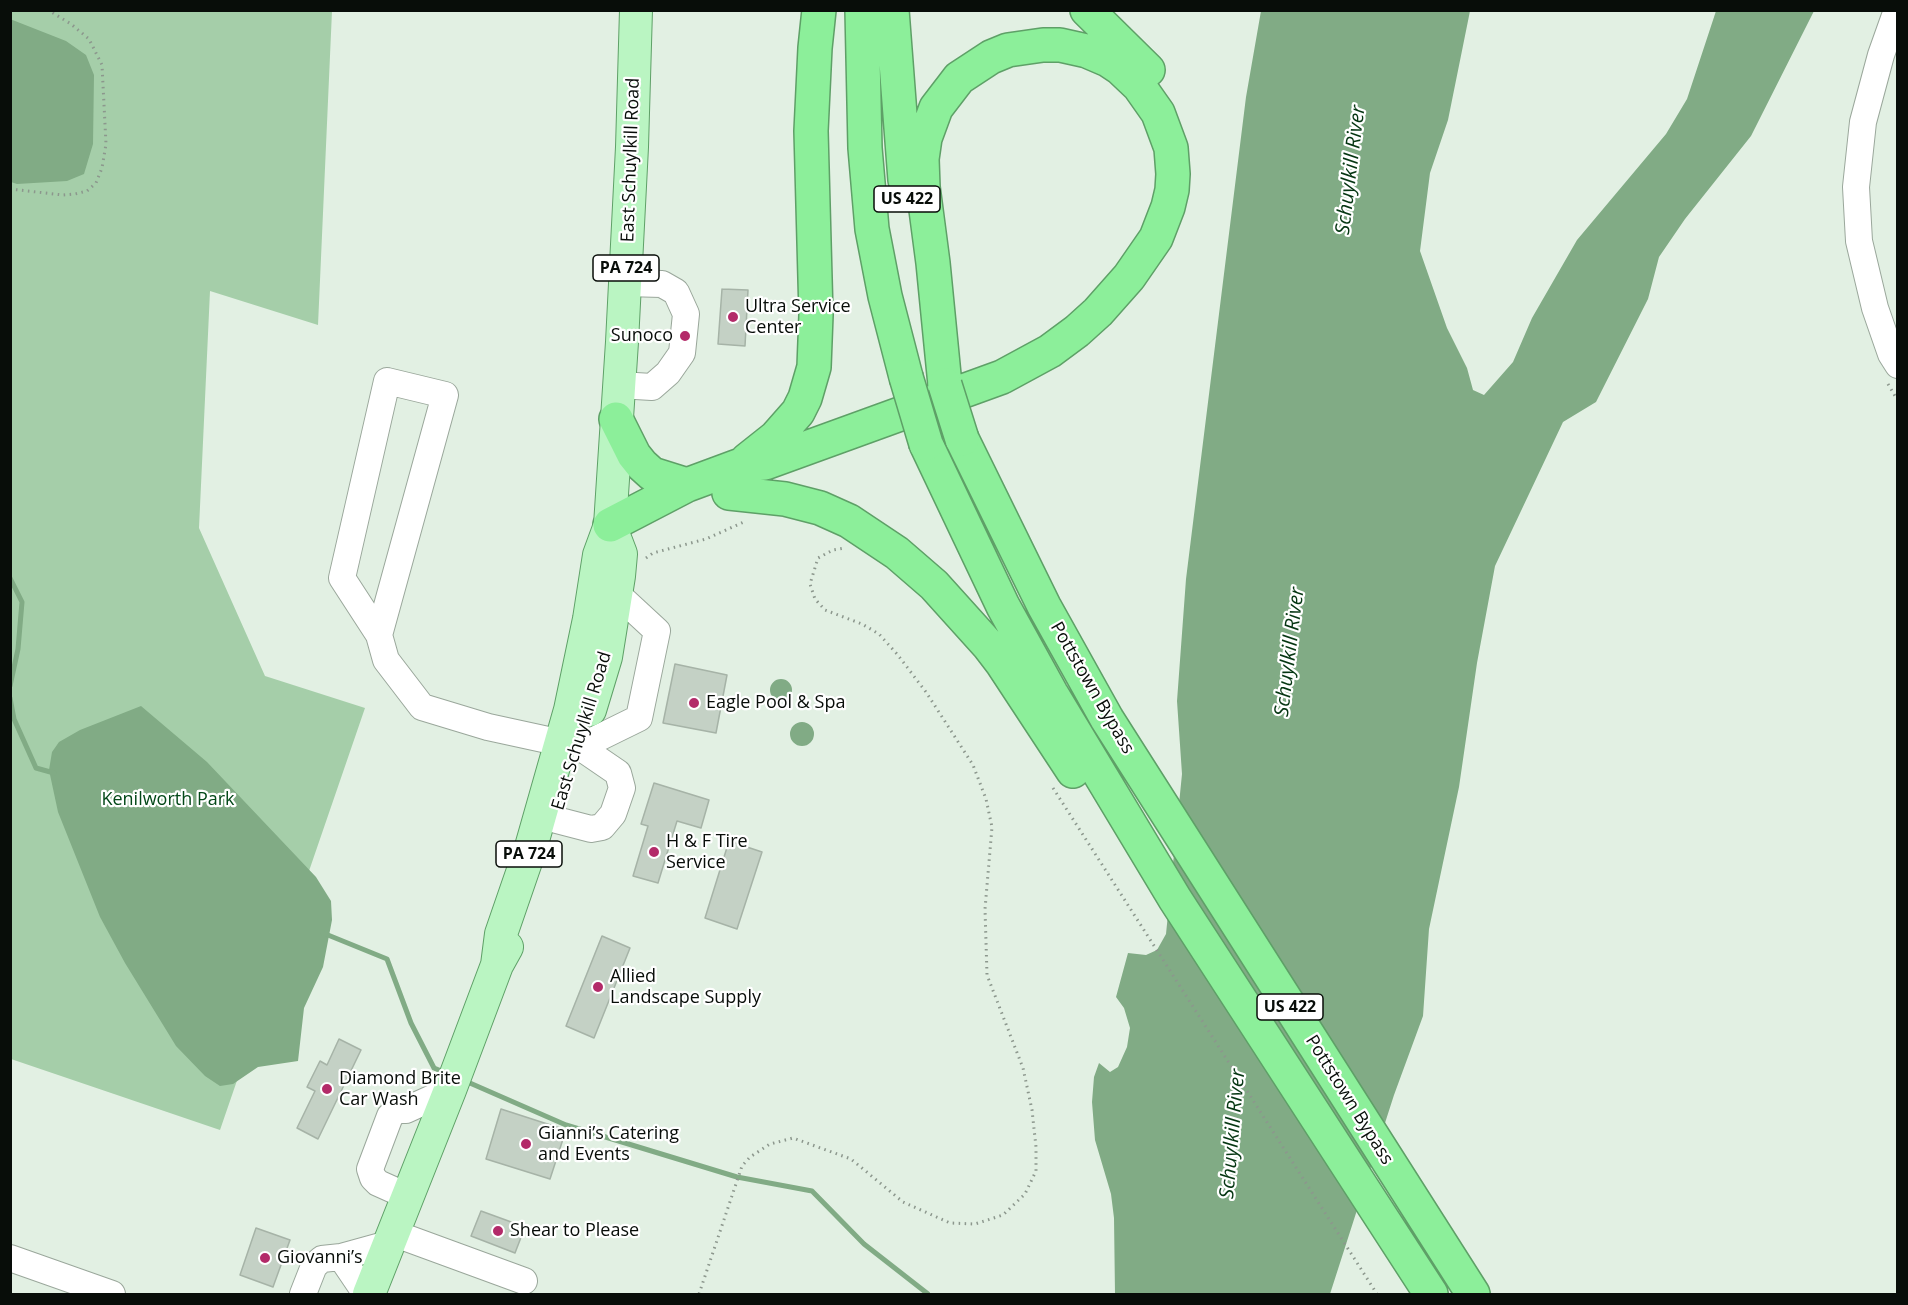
<!DOCTYPE html>
<html>
<head>
<meta charset="utf-8">
<style>
	body { margin:0 }
	#map { position:relative; width:1908px; height:1305px; overflow:hidden; background:#e2f0e3; font-family:"Open Sans",sans-serif }
	canvas { display:block }
	.frame { position:absolute; inset:0; border:12px solid #080d09; pointer-events:none }
</style>
</head>
<body>
<div id="map">
<canvas width="1908" height="1305"></canvas>
<div class="frame"></div>
</div>
<script>
const c = document.querySelector('canvas').getContext('2d');
c.lineJoin = 'round';
function paint(path, color) {
  c.fillStyle = color;
  c.fill(path, 'evenodd');
}
function toPath(rows) {
  const path = new Path2D();
  for (const r of rows) {
    if (r.length === 3) {
      path.moveTo(r[0] + r[2], r[1]);
      path.arc(r[0], r[1], r[2], 0, 2 * Math.PI);
      continue;
    }
    path.moveTo(r[0], r[1]);
    for (let i = 2; i < r.length; i += 2) path.lineTo(r[i], r[i + 1]);
  }
  return path;
}
function trace(path, color, width, dash) {
  c.strokeStyle = color;
  c.lineWidth = width;
  c.lineCap = dash ? 'butt' : 'round';
  c.setLineDash(dash || []);
  c.stroke(path);
}
function label(font, color, halo, rows, align = 'center') {
  c.font = font + ' "Open Sans",sans-serif';
  c.lineWidth = 4.5;
  c.setLineDash([]);
  c.textBaseline = 'middle';
  c.strokeStyle = halo;
  c.fillStyle = color;
  for (const [text, x, y, turn = 0] of rows) {
    c.save();
    c.translate(x, y);
    c.rotate((+turn || 0) * Math.PI / 180);
    c.textAlign = isNaN(turn) ? turn : align;
    if (halo) c.strokeText(text, 0, 0);
    c.fillText(text, 0, 0);
    c.restore();
  }
}
paint(toPath([
	[11,11,332,11,318,325,210,291,199,528,265,676,365,708,220,1130,11,1059]
]), '#a5cea9');
paint(toPath([
	[1261,11,1470,11,1448,120,1430,173,1420,251,1447,328,1467,368,1473,390,1484,395,1513,362,1532,318,1577,240,1666,134,1687,99,1716,11,1814,11,1751,136,1685,219,1659,257,1648,299,1596,402,1563,422,1495,566,1477,663,1459,787,1429,929,1423,1016,1394,1095,1330,1294,1115,1294,1114,1218,1111,1194,1095,1140,1092,1102,1094,1077,1099,1063,1110,1072,1118,1067,1127,1047,1130,1028,1124,1008,1116,997,1128,953,1146,955,1157,950,1166,934,1182,774,1177,701,1186,579,1246,97],
	[10,19,66,41,86,55,94,75,93,144,84,174,67,181,17,184,11,182],
	[781,690,11],
	[141,706,207,762,316,877,331,901,332,920,323,967,304,1008,298,1061,258,1067,233,1084,220,1086,205,1076,176,1046,125,963,100,917,58,812,49,770,52,752,59,742,80,730],
	[802,734,12]
]), '#81ab85');
trace(toPath([
	[10,578,22,602,18,649,10,686],
	[10,698,14,719,36,768,54,773],
	[323,933,387,959,411,1023,434,1068,446,1073],
	[463,1080,566,1125,737,1177,812,1191,864,1244,928,1294]
]), '#81ab85', 5);
const building = toPath([
	[722,289,748,290,745,346,718,344,722,289],
	[675,664,727,675,716,733,663,723,675,664],
	[654,783,709,800,701,828,677,821,658,883,633,876,648,826,641,824,654,783],
	[729,841,762,852,737,929,705,918,729,841],
	[602,936,630,948,594,1038,566,1026,602,936],
	[339,1039,361,1050,318,1139,297,1128,315,1091,307,1087,320,1061,327,1065,339,1039],
	[501,1109,566,1130,550,1179,486,1159,501,1109],
	[481,1211,525,1227,515,1253,471,1236,481,1211],
	[256,1228,290,1240,273,1287,240,1275,256,1228]
]);
paint(building, '#c4d1c5');
trace(building, '#a6b3a7', 1.5);
const minor = toPath([
	[1897,10,1881,55,1863,122,1856,187,1859,241,1875,308,1891,354,1898,365],
	[619,385,652,387,668,373,682,353,686,314,676,292,662,284,625,283],
	[379,635,342,578,387,381,445,395,379,635,386,660,422,707,488,727,580,747,618,773,622,788,613,814,602,827,591,829,541,816],
	[580,747,639,718,657,631,617,594],
	[407,1196,378,1183,373,1178,370,1169,390,1116,397,1110,406,1110,450,1090],
	[393,1233,524,1281],
	[341,1257,366,1294],
	[10,1258,112,1294],
	[303,1294,314,1266,322,1259,341,1257,388,1244]
]);
const major = toPath([
	[590,710,606,657,619,576,621,554,610,525],
	[497,965,501,934,531,847,570,710,589,619,599,555,610,525,622,342,632,147,636,10],
	[369,1294,450,1090,497,965,507,947]
]);
const highway = toPath([
	[862,10,865,148,872,229,885,296,906,377],
	[892,10,905,180],
	[1087,10,1148,70],
	[616,419,634,455,642,465,652,474,687,485],
	[962,439,1044,606,1107,719,1473,1294],
	[926,444,1003,606,1051,693,1175,899,1431,1294],
	[747,460,776,437,798,412,805,398,814,367,816,315,811,131,815,48,819,10],
	[729,493,785,499,820,508,849,521,897,553,934,585,989,646,1002,663,1073,771],
	[610,525,687,485,741,465,765,463,1002,377,1050,351,1077,331,1098,312,1129,277,1156,238,1168,207,1172,190,1173,174,1171,148,1158,113,1139,86,1120,68,1108,60,1087,51,1060,45,1043,45,1008,50,991,57,959,78,936,108,925,138,922,159,923,187,933,263,945,385]
]);
trace(minor, '#9aa79b', 28);
trace(major, '#5ea067', 34);
trace(highway, '#5ea067', 36);
trace(toPath([
	[10,189,63,195,75,194,87,191,96,183,102,168,106,144,102,65,89,39,71,24,48,10],
	[1888,384,1898,401],
	[646,558,653,553,706,539,746,521],
	[1053,788,1377,1294],
	[699,1294,742,1166,750,1157,770,1144,793,1138,851,1159,903,1202,950,1223,975,1224,1003,1215,1025,1194,1036,1171,1036,1147,1032,1110,1023,1068,987,975,985,909,992,827,986,799,973,765,926,692,897,654,879,634,862,624,825,610,815,599,810,584,818,558,833,550,845,548]
]), '#8c978d', 3, [1.5, 4.5]);
trace(minor, '#fff', 26);
trace(major, '#baf5c2', 32);
trace(highway, '#8cef9a', 33);
const highwayBridge = toPath([
	[906,377,926,444],
	[945,385,962,439]
]);
trace(highwayBridge, '#5ea067', 36, []);
trace(highwayBridge, '#8cef9a', 33);
for (const [x, y, r, color] of [
	[733,317,6,"#b32a69"],
	[685,336,6,"#b32a69"],
	[694,703,6,"#b32a69"],
	[654,852,6,"#b32a69"],
	[598,987,6,"#b32a69"],
	[327,1089,6,"#b32a69"],
	[526,1144,6,"#b32a69"],
	[498,1231,6,"#b32a69"],
	[265,1258,6,"#b32a69"]
]) {
  const dot = new Path2D();
  dot.arc(x, y, r, 0, 2 * Math.PI);
  c.fillStyle = color;
  c.fill(dot);
  trace(dot, '#fff', 2);
}
for (const [x, y, w] of [
	[907,199,66],
	[626,268,66],
	[529,854,66],
	[1290,1007,66]
]) {
  const box = new Path2D();
  box.roundRect(x - w / 2, y - 13, w, 26, 4.5);
  c.fillStyle = '#fff';
  c.fill(box);
  trace(box, '#080d09', 1.5);
}
label('bold 16px', '#080d09', null, [
	["US 422",907,199],
	["PA 724",626,268],
	["PA 724",529,854],
	["US 422",1290,1007]
]);
label('18px', '#080d09', '#fff', [
	["East Schuylkill Road",631,160,-88],
	["Pottstown Bypass",1092,688,60],
	["East Schuylkill Road",582,731,-73],
	["Pottstown Bypass",1349,1100,58]
]);
label('18px', '#080d09', '#fff', [
	["Ultra Service",745,307],
	["Center",745,328],
	["Sunoco",673,336,"right"],
	["Eagle Pool & Spa",706,703],
	["H & F Tire",666,842],
	["Service",666,863],
	["Allied",610,977],
	["Landscape Supply",610,998],
	["Diamond Brite",339,1079],
	["Car Wash",339,1100],
	["Gianni’s Catering",538,1134],
	["and Events",538,1155],
	["Shear to Please",510,1231],
	["Giovanni’s",277,1258]
], 'left');
label('18px', '#034818', '#fff', [
	["Kenilworth Park",168,800]
]);
label('italic 20px', '#053612', '#fff', [
	["Schuylkill River",1351,170,-83],
	["Schuylkill River",1290,652,-83],
	["Schuylkill River",1233,1134,-85]
]);
</script>
</body>
</html>
